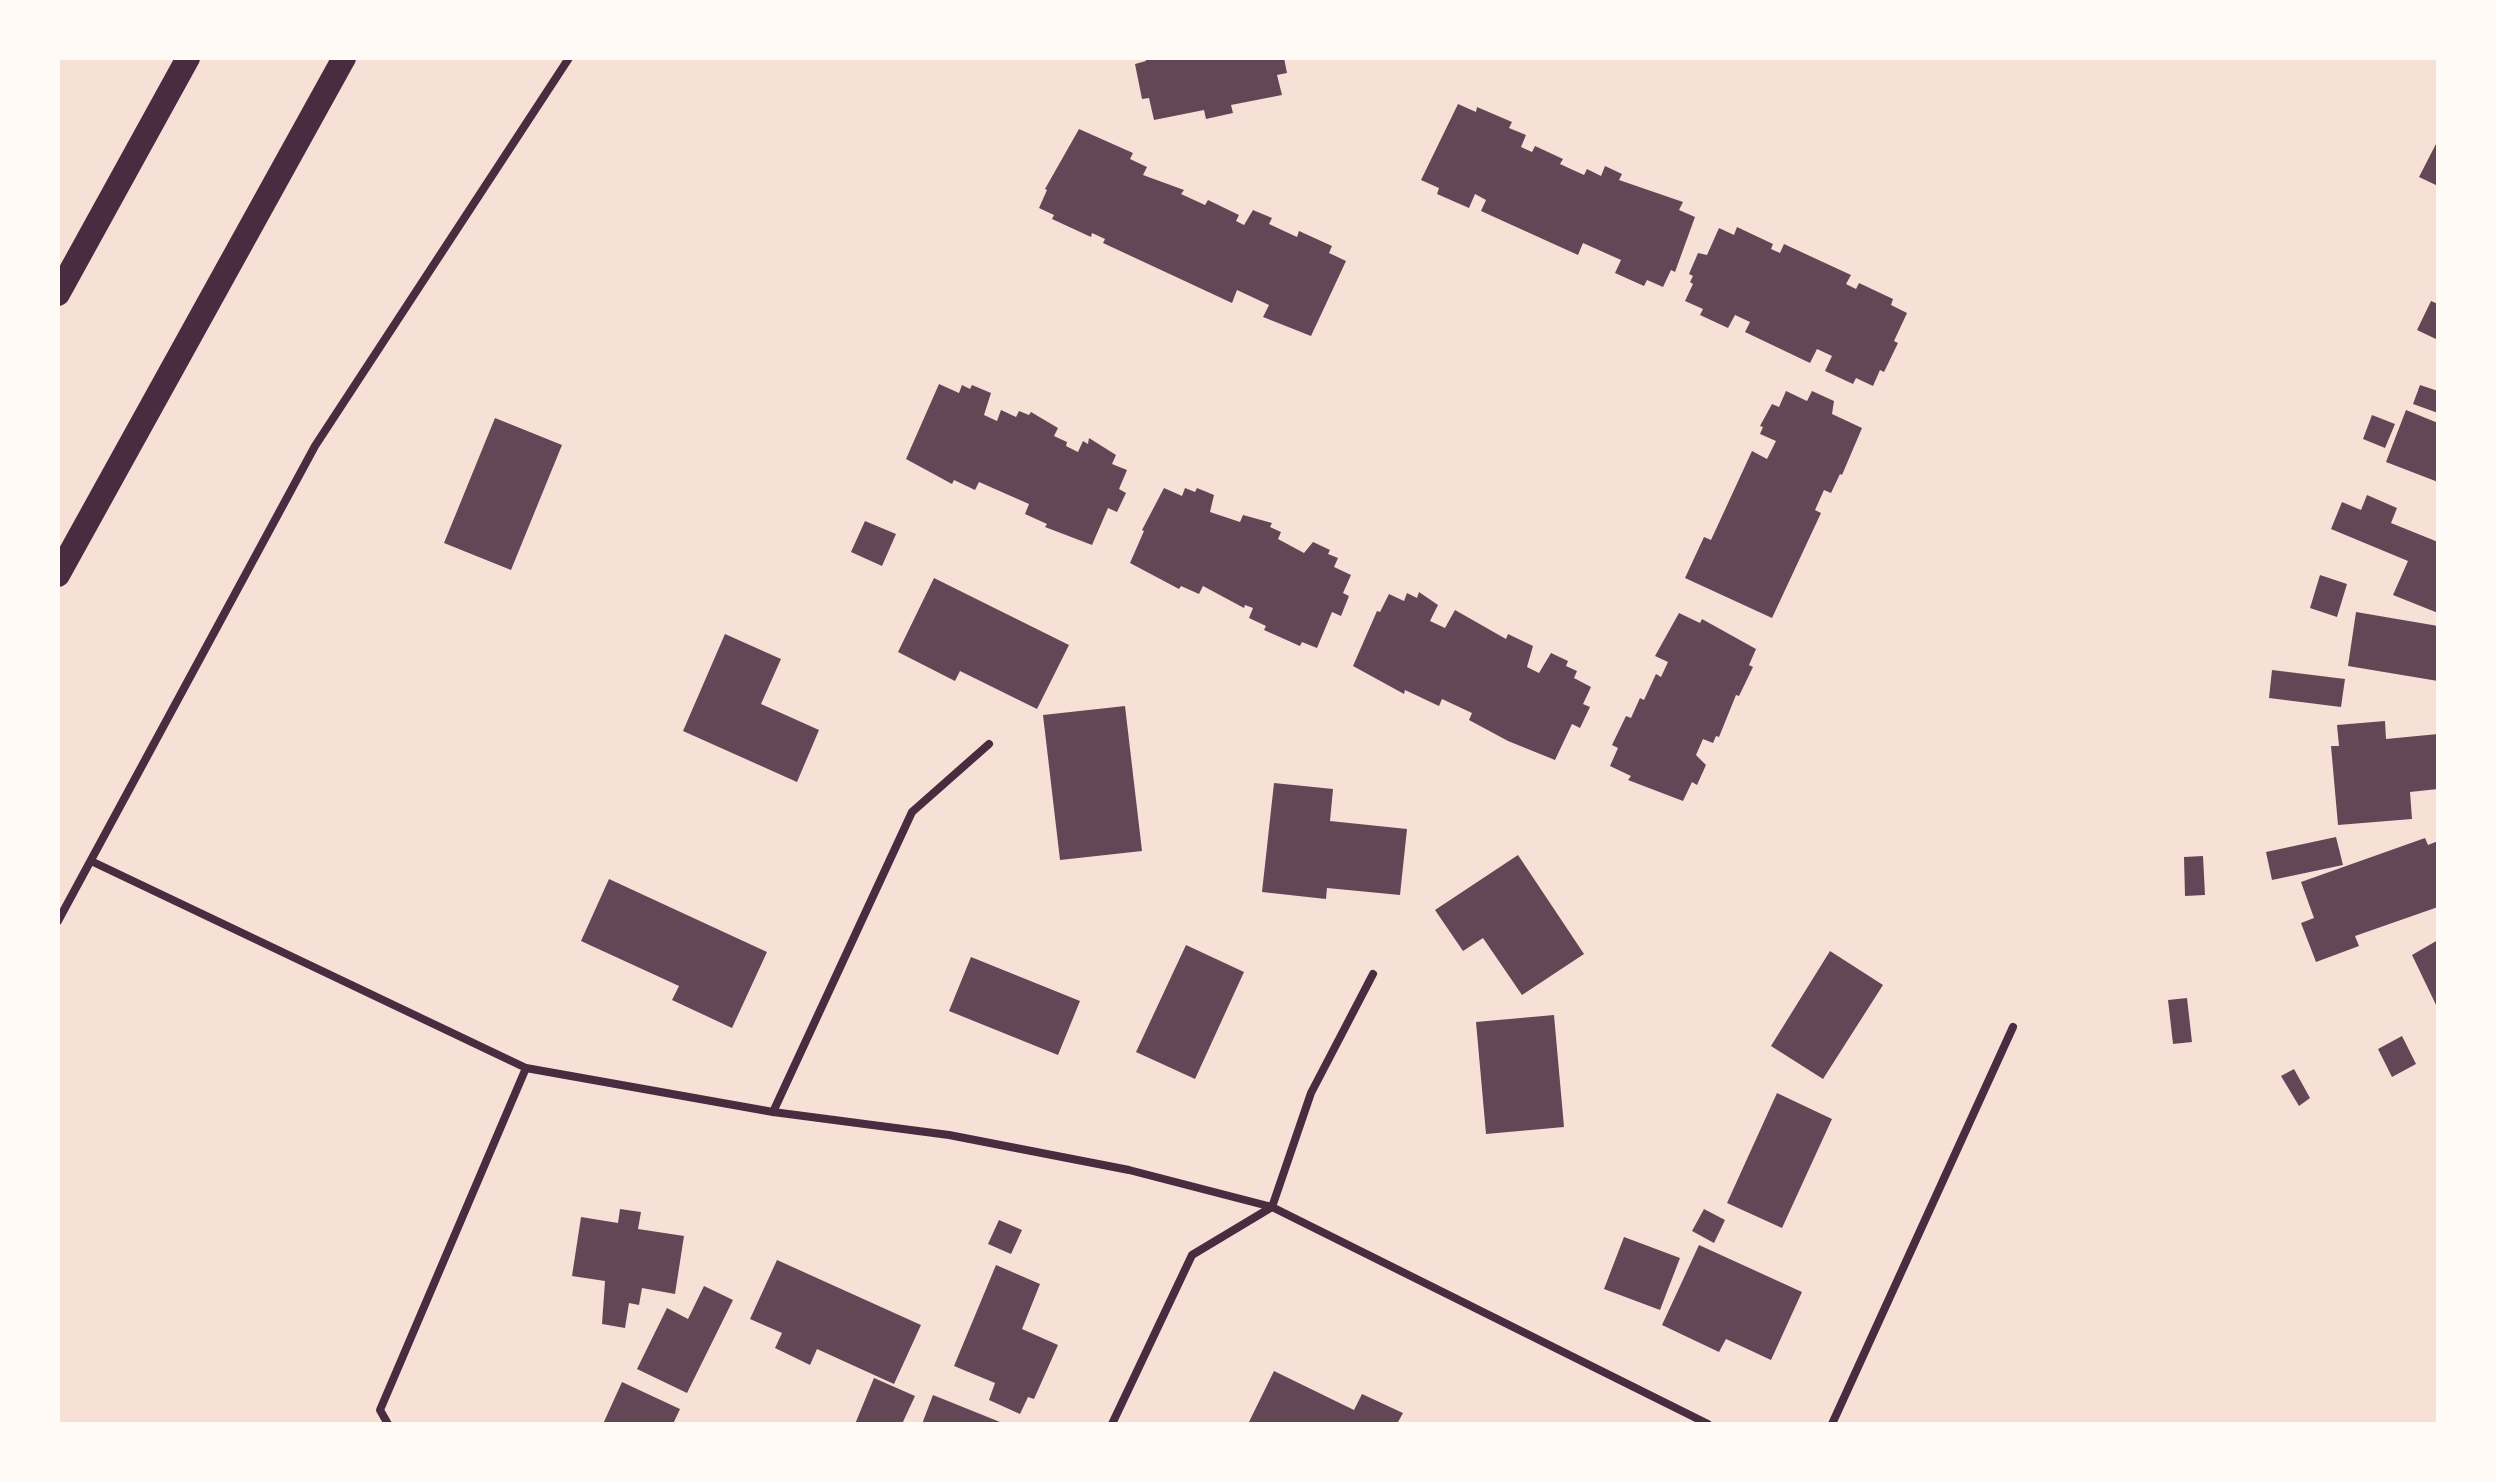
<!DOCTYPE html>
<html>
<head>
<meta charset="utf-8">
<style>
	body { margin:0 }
	#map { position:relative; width:2496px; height:1482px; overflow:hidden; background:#f7e1d7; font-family:Lora,serif }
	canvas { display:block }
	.frame { position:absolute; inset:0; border:60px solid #fffaf5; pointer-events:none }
</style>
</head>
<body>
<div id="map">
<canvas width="2496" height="1482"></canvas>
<div class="frame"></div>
</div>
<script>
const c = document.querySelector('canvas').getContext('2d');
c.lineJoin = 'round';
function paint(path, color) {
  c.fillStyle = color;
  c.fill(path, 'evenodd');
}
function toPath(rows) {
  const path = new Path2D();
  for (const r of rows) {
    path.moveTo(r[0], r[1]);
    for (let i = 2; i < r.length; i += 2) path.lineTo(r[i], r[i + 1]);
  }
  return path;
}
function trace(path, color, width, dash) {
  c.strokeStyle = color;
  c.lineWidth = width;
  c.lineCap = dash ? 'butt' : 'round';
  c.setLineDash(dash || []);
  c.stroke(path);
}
paint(toPath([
	[1145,58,1284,58,1287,73,1277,75,1282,95,1231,105,1233,113,1206,119,1204,110,1154,120,1149,98,1142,99,1135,64,1146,61],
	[1458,104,1476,112,1477,107,1512,122,1509,128,1526,135,1521,147,1532,152,1535,146,1563,159,1560,164,1584,175,1587,169,1601,176,1605,166,1622,174,1619,180,1683,202,1679,210,1695,217,1675,272,1671,270,1663,287,1647,280,1644,286,1615,273,1621,260,1583,243,1578,255,1481,211,1486,200,1475,194,1469,208,1437,194,1439,188,1421,180],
	[1079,129,1133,153,1130,159,1147,167,1143,175,1184,190,1181,194,1205,205,1208,200,1239,215,1236,221,1244,225,1253,210,1272,218,1269,224,1297,237,1299,231,1332,246,1329,253,1346,261,1311,336,1263,317,1269,305,1237,290,1232,303,1103,243,1105,239,1092,233,1091,237,1052,219,1054,215,1039,208,1047,190,1045,189],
	[2438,140,2438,186,2419,177],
	[1737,227,1773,244,1771,249,1780,253,1784,244,1851,275,1846,284,1856,289,1859,283,1893,299,1891,305,1907,313,1894,341,1898,343,1884,372,1880,370,1873,386,1856,378,1853,384,1825,371,1832,356,1817,349,1810,363,1745,332,1750,322,1735,315,1728,328,1700,315,1703,309,1685,301,1693,284,1690,282,1693,276,1689,274,1698,253,1707,255,1719,228,1734,235],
	[2431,301,2438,304,2438,340,2417,330],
	[939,384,959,393,962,385,970,389,972,385,991,393,984,415,997,421,1001,410,1016,417,1019,411,1029,415,1031,412,1058,428,1054,436,1067,442,1066,446,1078,452,1083,441,1088,444,1089,438,1116,455,1112,464,1127,470,1119,489,1126,493,1117,512,1108,508,1092,545,1045,527,1047,524,1025,514,1029,504,979,482,975,490,954,480,952,484,906,459],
	[2420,385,2438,391,2438,413,2413,404],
	[1786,391,1807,401,1812,391,1834,401,1832,414,1862,428,1842,475,1840,474,1831,493,1824,490,1815,510,1821,513,1772,618,1685,578,1704,537,1711,540,1752,451,1767,459,1776,441,1760,434,1763,427,1760,426,1772,404,1779,407],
	[2406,410,2438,423,2438,482,2386,462],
	[2372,415,2395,424,2385,448,2363,439],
	[495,418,562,445,511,570,444,543],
	[1164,488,1182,496,1185,488,1195,492,1197,488,1214,495,1210,512,1240,522,1243,515,1272,523,1270,527,1281,532,1278,539,1304,553,1313,542,1330,550,1328,554,1338,558,1334,567,1351,575,1343,593,1349,596,1341,616,1332,612,1317,648,1302,642,1300,646,1264,630,1266,626,1249,618,1253,608,1245,605,1244,608,1203,586,1199,594,1181,586,1179,589,1130,563,1144,531,1142,530],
	[2367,495,2397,508,2391,523,2438,542,2438,613,2393,595,2408,561,2331,529,2342,502,2361,510],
	[865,521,896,534,882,566,851,552],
	[2320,575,2347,584,2337,617,2310,608],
	[934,578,1069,645,1037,709,960,671,955,681,898,652],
	[1419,592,1438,605,1430,621,1445,628,1455,610,1506,639,1508,634,1533,646,1527,667,1539,673,1551,653,1568,661,1566,666,1577,671,1574,678,1591,687,1583,704,1590,707,1580,728,1572,724,1555,760,1508,741,1469,720,1472,713,1442,699,1439,706,1405,690,1404,694,1353,666,1377,611,1380,612,1389,594,1404,601,1407,593,1417,598],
	[2356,612,2438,626,2438,681,2348,666],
	[1679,613,1700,623,1702,619,1756,649,1749,665,1753,667,1739,696,1736,695,1719,737,1716,736,1713,743,1703,739,1696,755,1706,765,1697,785,1692,782,1683,801,1628,780,1631,776,1610,766,1618,748,1612,745,1626,716,1631,718,1640,698,1644,700,1656,674,1661,677,1668,662,1655,656],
	[725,634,781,659,761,704,819,730,797,782,683,731],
	[2272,670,2345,679,2341,707,2269,698],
	[1125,706,1142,851,1060,860,1043,715],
	[2385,721,2386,739,2438,734,2438,789,2410,792,2412,819,2338,825,2331,746,2339,746,2337,725],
	[1274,783,1333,789,1330,821,1407,829,1400,895,1327,888,1326,899,1262,892],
	[2336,837,2343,865,2272,880,2266,852],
	[2425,838,2428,845,2438,841,2438,907,2355,936,2359,946,2316,962,2301,923,2314,918,2301,882],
	[1518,855,1584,954,1522,995,1483,938,1463,951,1435,910],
	[2203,856,2205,895,2185,896,2184,857],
	[609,879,767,952,732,1028,672,1000,679,986,581,941],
	[2438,940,2438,1009,2412,955],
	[1186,945,1244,972,1195,1079,1136,1052],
	[1830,951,1883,985,1823,1079,1771,1046],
	[971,957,1080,1001,1058,1055,949,1011],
	[2187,998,2192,1042,2173,1044,2168,1000],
	[1554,1015,1564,1127,1486,1134,1476,1022],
	[2402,1036,2416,1064,2392,1077,2378,1049],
	[2294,1069,2310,1098,2299,1106,2281,1076],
	[1777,1093,1832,1119,1782,1228,1727,1203],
	[620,1209,641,1212,638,1229,684,1236,675,1294,642,1288,639,1305,629,1303,625,1328,602,1324,605,1281,572,1276,581,1217,618,1223],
	[1704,1209,1725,1220,1714,1243,1692,1231],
	[999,1220,1022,1230,1011,1254,988,1244],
	[1624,1237,1680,1258,1660,1310,1604,1289],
	[1699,1245,1802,1292,1771,1360,1726,1339,1719,1352,1662,1325],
	[777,1260,921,1325,894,1384,817,1349,810,1365,775,1348,782,1333,750,1319],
	[996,1265,1040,1284,1022,1329,1058,1345,1034,1399,1028,1397,1020,1414,989,1400,995,1383,954,1366],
	[704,1286,733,1300,687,1393,637,1369,667,1308,688,1319],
	[1274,1371,1354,1410,1362,1394,1403,1413,1397,1424,1248,1424],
	[874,1378,915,1396,902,1424,855,1424],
	[622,1382,680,1409,673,1424,603,1424],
	[933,1395,1005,1424,922,1424]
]), '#644757');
trace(toPath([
	[91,861,526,1068,773,1112,949,1135,1129,1170,1272,1207,1708,1424],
	[58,921,315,446,569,58],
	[773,1112,912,812,989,744],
	[388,1424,380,1410,526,1068],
	[1112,1424,1192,1255,1272,1207,1311,1093,1373,974],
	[1832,1424,2013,1027]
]), '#4a2c40', 8);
trace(toPath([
	[58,294,188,58],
	[58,575,344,58]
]), '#4a2c40', 24);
</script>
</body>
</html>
